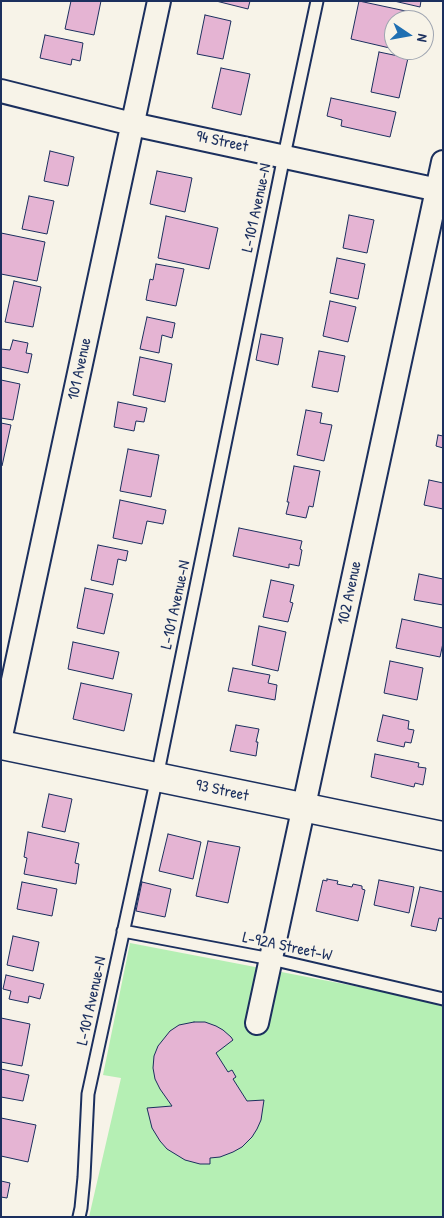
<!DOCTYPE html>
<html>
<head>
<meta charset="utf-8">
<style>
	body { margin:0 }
	#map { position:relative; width:444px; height:1218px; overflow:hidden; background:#f7f3e8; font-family:"Patrick Hand",sans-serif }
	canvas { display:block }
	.frame { position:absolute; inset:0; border:2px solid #1b2f5e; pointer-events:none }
	.north { position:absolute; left:384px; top:10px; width:50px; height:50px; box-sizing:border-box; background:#f7f3e8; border:1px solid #9fa5b1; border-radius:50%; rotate:102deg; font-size:14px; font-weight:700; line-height:20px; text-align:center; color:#1b2f5e }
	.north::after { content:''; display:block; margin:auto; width:18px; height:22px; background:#1f6fb2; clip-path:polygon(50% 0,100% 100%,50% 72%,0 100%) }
</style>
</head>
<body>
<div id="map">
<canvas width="444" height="1218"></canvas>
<div class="frame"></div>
<div class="north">N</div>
</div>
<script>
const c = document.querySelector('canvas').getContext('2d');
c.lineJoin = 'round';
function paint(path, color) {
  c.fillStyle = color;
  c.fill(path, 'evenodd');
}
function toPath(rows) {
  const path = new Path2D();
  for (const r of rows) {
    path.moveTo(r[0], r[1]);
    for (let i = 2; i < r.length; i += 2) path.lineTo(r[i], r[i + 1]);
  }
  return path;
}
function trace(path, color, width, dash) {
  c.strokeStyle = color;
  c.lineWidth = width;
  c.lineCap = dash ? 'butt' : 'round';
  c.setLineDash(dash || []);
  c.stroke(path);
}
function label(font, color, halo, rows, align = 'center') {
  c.font = font + ' "Patrick Hand",sans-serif';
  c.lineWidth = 5;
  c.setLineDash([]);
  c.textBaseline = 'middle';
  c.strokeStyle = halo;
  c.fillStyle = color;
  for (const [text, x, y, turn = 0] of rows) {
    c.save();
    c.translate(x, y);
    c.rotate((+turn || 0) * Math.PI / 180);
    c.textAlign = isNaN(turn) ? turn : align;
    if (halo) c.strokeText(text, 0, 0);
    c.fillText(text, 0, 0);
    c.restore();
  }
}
paint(toPath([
	[130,943,443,1003,443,1217,89,1217,121,1078,103,1075]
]), '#b5efb4');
const building = toPath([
	[71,1,101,1,94,35,65,29,71,1],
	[216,1,250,1,248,9,216,1],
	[359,1,415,13,414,20,394,20,394,49,351,39,359,1],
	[394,1,421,1,420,7,394,1],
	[205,15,231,21,223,59,197,54,205,15],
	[45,35,83,43,80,61,72,59,71,65,40,58,45,35],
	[379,52,408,58,399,98,371,92,379,52],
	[221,68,250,74,241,115,212,108,221,68],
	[331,98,396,112,390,137,341,126,342,120,327,116,331,98],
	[50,151,74,157,68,186,44,181,50,151],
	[157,171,192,178,185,212,150,204,157,171],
	[29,196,54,201,47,234,22,229,29,196],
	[349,215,374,220,367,253,343,248,349,215],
	[166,216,218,228,209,269,158,258,166,216],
	[1,233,45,242,37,281,1,274,1,233],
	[337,258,365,264,358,299,330,293,337,258],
	[156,264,184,269,176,306,146,300,150,279,153,280,156,264],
	[14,281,41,287,33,327,5,322,14,281],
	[330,301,356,307,348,342,323,336,330,301],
	[147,317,175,323,172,338,162,335,159,353,140,349,147,317],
	[261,334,283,338,278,365,256,360,261,334],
	[13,340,28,343,26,353,32,354,28,373,1,367,1,349,10,350,13,340],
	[319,351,345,356,338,392,312,387,319,351],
	[140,357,172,364,165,402,133,395,140,357],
	[1,380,20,384,13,420,1,418,1,380],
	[118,402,147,408,144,422,136,421,134,431,114,427,118,402],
	[306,410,322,413,320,423,332,425,324,461,297,455,306,410],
	[1,423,11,425,2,466,1,466,1,423],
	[438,435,443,436,443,448,436,446,438,435],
	[128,449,159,455,151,497,120,491,128,449],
	[294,466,320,471,313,507,309,506,306,518,286,514,289,502,287,502,294,466],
	[429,480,443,483,443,509,424,505,429,480],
	[120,500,166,510,163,524,147,521,142,544,113,538,120,500],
	[239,528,302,541,300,549,302,550,299,566,289,564,289,568,233,556,239,528],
	[98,545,128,551,126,561,118,559,113,585,91,580,98,545],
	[419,574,443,579,443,605,414,600,419,574],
	[271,580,294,585,290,602,293,603,288,622,263,617,271,580],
	[85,588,113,594,104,634,77,628,85,588],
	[402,619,443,628,443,643,440,657,396,648,402,619],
	[259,626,286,632,278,671,252,665,259,626],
	[73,642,119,652,113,679,68,669,73,642],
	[390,661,423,668,417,700,384,693,390,661],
	[233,668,270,675,268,683,277,685,275,700,228,691,233,668],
	[81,683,132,694,124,731,73,719,81,683],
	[383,715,409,721,408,729,414,730,411,743,405,742,404,747,377,741,383,715],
	[236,725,259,729,256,742,258,742,256,756,230,751,236,725],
	[375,754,419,763,418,767,426,768,423,785,415,783,414,787,371,777,375,754],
	[49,794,72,799,65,832,42,827,49,794],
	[28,832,79,843,75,863,79,864,76,884,24,874,27,858,24,857,28,832],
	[168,834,201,842,193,879,159,871,168,834],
	[208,841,240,847,228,903,196,896,208,841],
	[327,879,338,881,337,884,352,887,353,884,362,886,362,889,365,890,358,921,316,911,323,880,327,881,327,879],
	[379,880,414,887,409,913,374,905,379,880],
	[22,882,57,889,52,916,17,909,22,882],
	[142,882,171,889,165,917,136,911,142,882],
	[420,887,443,892,443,919,439,918,436,931,411,926,420,887],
	[13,936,39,942,33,971,7,965,13,936],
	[6,975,44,984,40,999,29,996,28,1003,9,999,11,991,3,989,6,975],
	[1,1018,30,1024,22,1066,1,1062,1,1018],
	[194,1022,205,1022,216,1026,223,1030,231,1037,233,1040,216,1053,228,1072,232,1070,236,1077,233,1079,247,1101,264,1100,261,1120,257,1129,252,1137,242,1147,233,1152,220,1157,210,1158,210,1164,200,1164,185,1160,167,1149,160,1141,152,1128,147,1108,172,1106,160,1089,155,1079,153,1068,154,1056,158,1046,170,1031,179,1025,194,1022],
	[1,1069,29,1075,23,1101,1,1097,1,1069],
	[1,1118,36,1125,28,1162,1,1156,1,1118],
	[1,1181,10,1183,7,1198,1,1197,1,1181]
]);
paint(building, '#e5b4d3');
trace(building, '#1b2f5e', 1);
const lane = toPath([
	[123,931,271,959,443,999],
	[79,1217,81,1208,84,1177,88,1094,157,777,284,156,317,1]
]);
const street = toPath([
	[1,91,132,124,443,191],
	[1,736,159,1],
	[257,1023,443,162]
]);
const secondary = toPath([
	[1,745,443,836]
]);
trace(lane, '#1b2f5e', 15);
trace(street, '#1b2f5e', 26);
trace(secondary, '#1b2f5e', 31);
trace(lane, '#f7f3e8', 11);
trace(street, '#f7f3e8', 22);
trace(secondary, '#f7f3e8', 28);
label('16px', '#1b2f5e', '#f7f3e8', [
	["94 Street",222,142,12],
	["L-101 Avenue-N",257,208,-78],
	["101 Avenue",80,369,-78],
	["102 Avenue",350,593,-78],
	["L-101 Avenue-N",176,605,-78],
	["93 Street",222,791,12],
	["L-92A Street-W",287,947,12],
	["L-101 Avenue-N",92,1001,-78]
]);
</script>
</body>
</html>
